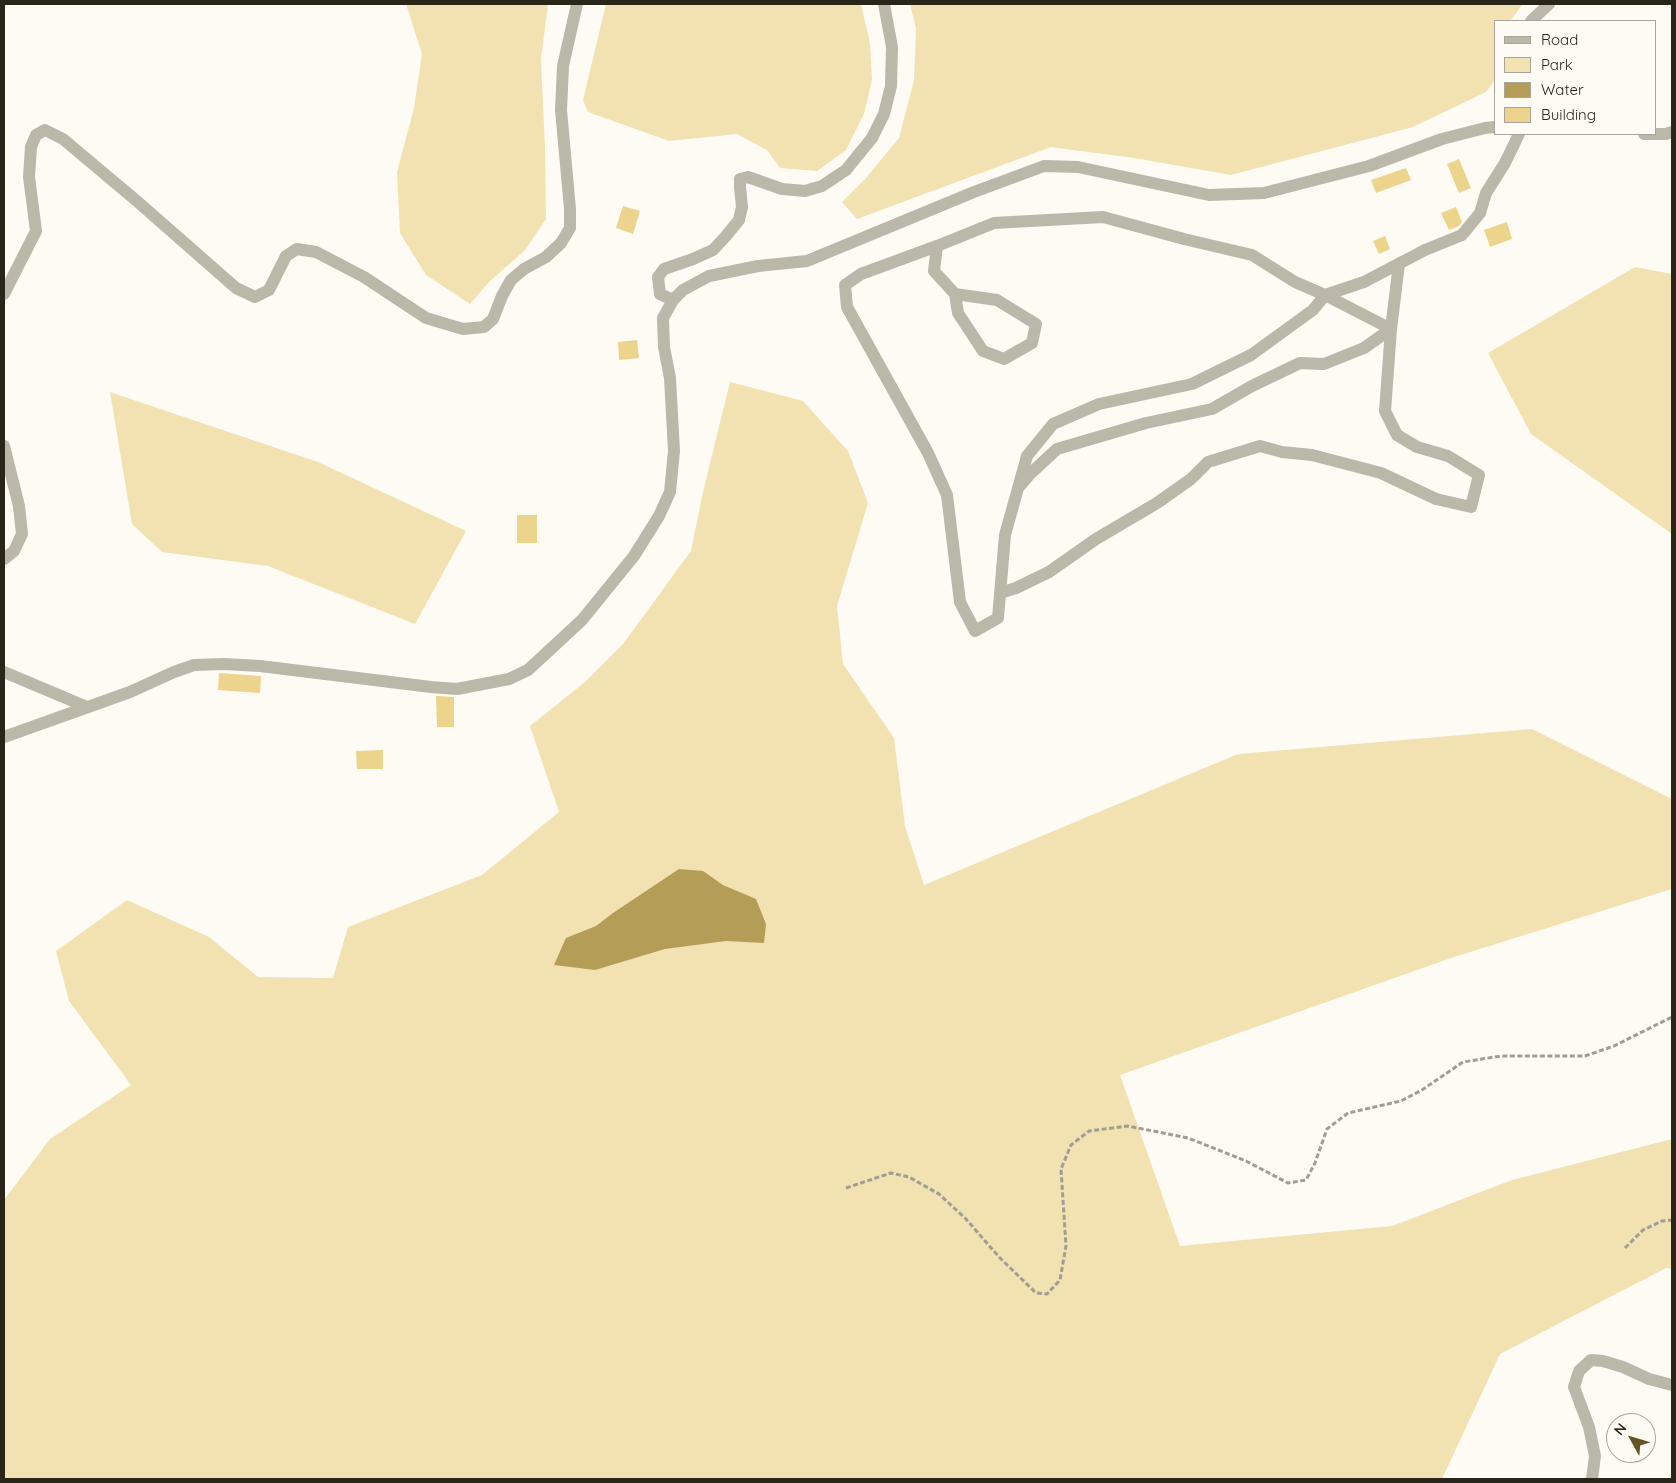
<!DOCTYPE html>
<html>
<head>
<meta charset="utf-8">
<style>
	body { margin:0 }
	#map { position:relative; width:1676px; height:1483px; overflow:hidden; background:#fefbf5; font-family:Quicksand,sans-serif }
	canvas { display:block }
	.frame { position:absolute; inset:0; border:5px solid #292519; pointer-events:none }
	.legend { position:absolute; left:1494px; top:20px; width:162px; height:115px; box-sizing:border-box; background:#fefbf5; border:1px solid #a9a59d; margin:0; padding:6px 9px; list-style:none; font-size:15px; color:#292519 }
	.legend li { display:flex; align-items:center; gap:10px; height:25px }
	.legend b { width:25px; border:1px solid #a9a59d }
	.north { position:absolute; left:1606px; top:1413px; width:50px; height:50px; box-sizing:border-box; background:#fefbf5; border:1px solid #a9a59d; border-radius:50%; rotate:309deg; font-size:14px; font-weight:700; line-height:20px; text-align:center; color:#292519 }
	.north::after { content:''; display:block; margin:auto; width:18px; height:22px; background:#655522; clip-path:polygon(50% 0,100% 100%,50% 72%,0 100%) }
</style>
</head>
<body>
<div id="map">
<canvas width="1676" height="1483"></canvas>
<div class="frame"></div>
<ul class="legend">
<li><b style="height:6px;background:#bbb7a9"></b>Road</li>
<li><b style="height:14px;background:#f2e2b1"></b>Park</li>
<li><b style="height:14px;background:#b49d57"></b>Water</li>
<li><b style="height:14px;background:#ecd48d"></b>Building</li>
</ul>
<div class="north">N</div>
</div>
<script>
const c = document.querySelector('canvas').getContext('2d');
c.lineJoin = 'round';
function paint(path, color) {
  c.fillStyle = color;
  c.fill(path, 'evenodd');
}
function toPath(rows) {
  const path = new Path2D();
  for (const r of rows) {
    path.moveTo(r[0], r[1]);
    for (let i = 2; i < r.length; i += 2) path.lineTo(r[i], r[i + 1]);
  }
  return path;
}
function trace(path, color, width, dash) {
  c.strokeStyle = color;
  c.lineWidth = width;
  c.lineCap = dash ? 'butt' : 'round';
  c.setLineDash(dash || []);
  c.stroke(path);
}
paint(toPath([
	[406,4,548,4,541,59,545,148,546,219,525,250,489,282,470,304,426,275,400,233,397,172,414,108,422,54],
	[606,4,861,4,870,43,872,80,864,114,846,150,817,171,780,168,767,150,737,134,669,141,588,112,583,100],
	[910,4,1523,4,1510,21,1495,21,1495,80,1486,92,1413,127,1231,175,1134,158,1051,147,857,219,842,202,866,178,899,138,914,80,916,29],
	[1635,267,1672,274,1672,534,1531,434,1488,353],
	[730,382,803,401,848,451,868,503,837,606,843,664,894,738,905,826,924,885,1238,754,1532,729,1672,799,1672,889,1451,958,1120,1075,1180,1246,1392,1226,1512,1180,1672,1139,1672,1269,1666,1268,1500,1354,1442,1479,4,1479,4,1200,50,1139,131,1085,69,1001,56,951,127,900,209,937,258,977,333,978,348,927,482,875,559,812,530,726,585,682,623,644,691,551,703,492],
	[110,392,318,462,466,531,415,624,268,566,162,552,132,524]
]), '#f2e2b1');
paint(toPath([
	[679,869,703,871,723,885,756,899,766,924,764,943,726,941,665,949,595,970,554,965,566,938,596,926,613,913]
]), '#b49d57');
paint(toPath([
	[1459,159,1471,188,1459,193,1447,164],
	[1406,168,1411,180,1376,193,1371,180],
	[623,206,640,211,633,234,616,228],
	[1456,207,1462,222,1459,226,1449,230,1441,213],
	[1507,222,1512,239,1490,247,1484,230],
	[1385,236,1390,249,1379,254,1373,241],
	[637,340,639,358,619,360,618,342],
	[517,515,537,515,537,543,517,543],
	[219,673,261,676,260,693,218,690],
	[436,696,454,697,454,727,437,727],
	[383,750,383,769,357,769,356,751]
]), '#ecd48d');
trace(toPath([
	[846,1188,891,1173,909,1177,939,1194,966,1219,999,1257,1036,1293,1047,1294,1060,1280,1066,1246,1061,1169,1071,1145,1089,1131,1128,1126,1188,1138,1246,1161,1288,1183,1306,1180,1315,1163,1327,1129,1348,1113,1401,1101,1422,1090,1463,1062,1501,1056,1585,1056,1614,1046,1672,1017],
	[1625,1248,1643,1230,1662,1221,1672,1220]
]), '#a09d94', 3, [5, 2.5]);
trace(toPath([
	[1531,21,1549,4],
	[1644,134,1666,134,1672,132],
	[937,246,861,274,845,285,847,307,928,453,947,495,960,602,975,631,998,618,1005,535,1027,456,1053,424,1099,404,1192,384,1251,355,1313,310,1325,295,1391,329,1364,348,1324,364,1300,363,1252,386,1212,409,1146,423,1057,449,1030,474,1018,488],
	[4,294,36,231,29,177,31,147,36,135,45,130,63,139,138,202,236,288,255,297,269,290,286,256,297,249,316,252,364,277,426,318,463,329,484,327,493,319,502,296,511,280,524,269,546,257,561,243,570,228,570,209,561,110,563,66,577,4],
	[955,294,997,300,1036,324,1032,343,1004,359,983,351,958,313,955,294,934,271,937,246,994,223,1103,217,1184,239,1252,255,1295,282,1325,295,1364,282,1425,250,1462,235,1480,213,1486,193,1505,163,1519,134],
	[673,300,660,294,658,277,664,269,693,259,713,250,726,236,739,220,742,207,740,187,740,179,748,177,782,189,805,191,822,186,846,170,872,138,884,114,891,86,892,47,884,4],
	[4,446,19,506,22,534,14,551,4,559],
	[1000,593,1016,588,1049,572,1096,539,1157,503,1191,479,1208,462,1260,446,1282,452,1312,455,1381,473,1436,499,1471,507,1479,475,1448,456,1417,447,1397,435,1385,411,1391,329,1399,264],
	[4,672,87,707],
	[4,737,130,692,174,672,194,665,224,664,260,666,431,687,457,689,509,679,528,670,582,620,634,556,659,516,670,492,674,451,670,378,664,347,663,318,673,300,683,290,709,276,758,266,807,261,974,192,1044,166,1078,167,1209,195,1264,193,1369,166,1442,139,1485,128,1495,127],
	[1592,1479,1595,1456,1589,1427,1574,1387,1579,1371,1591,1360,1603,1361,1623,1367,1649,1379,1672,1385]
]), '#bbb7a9', 12);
</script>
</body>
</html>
